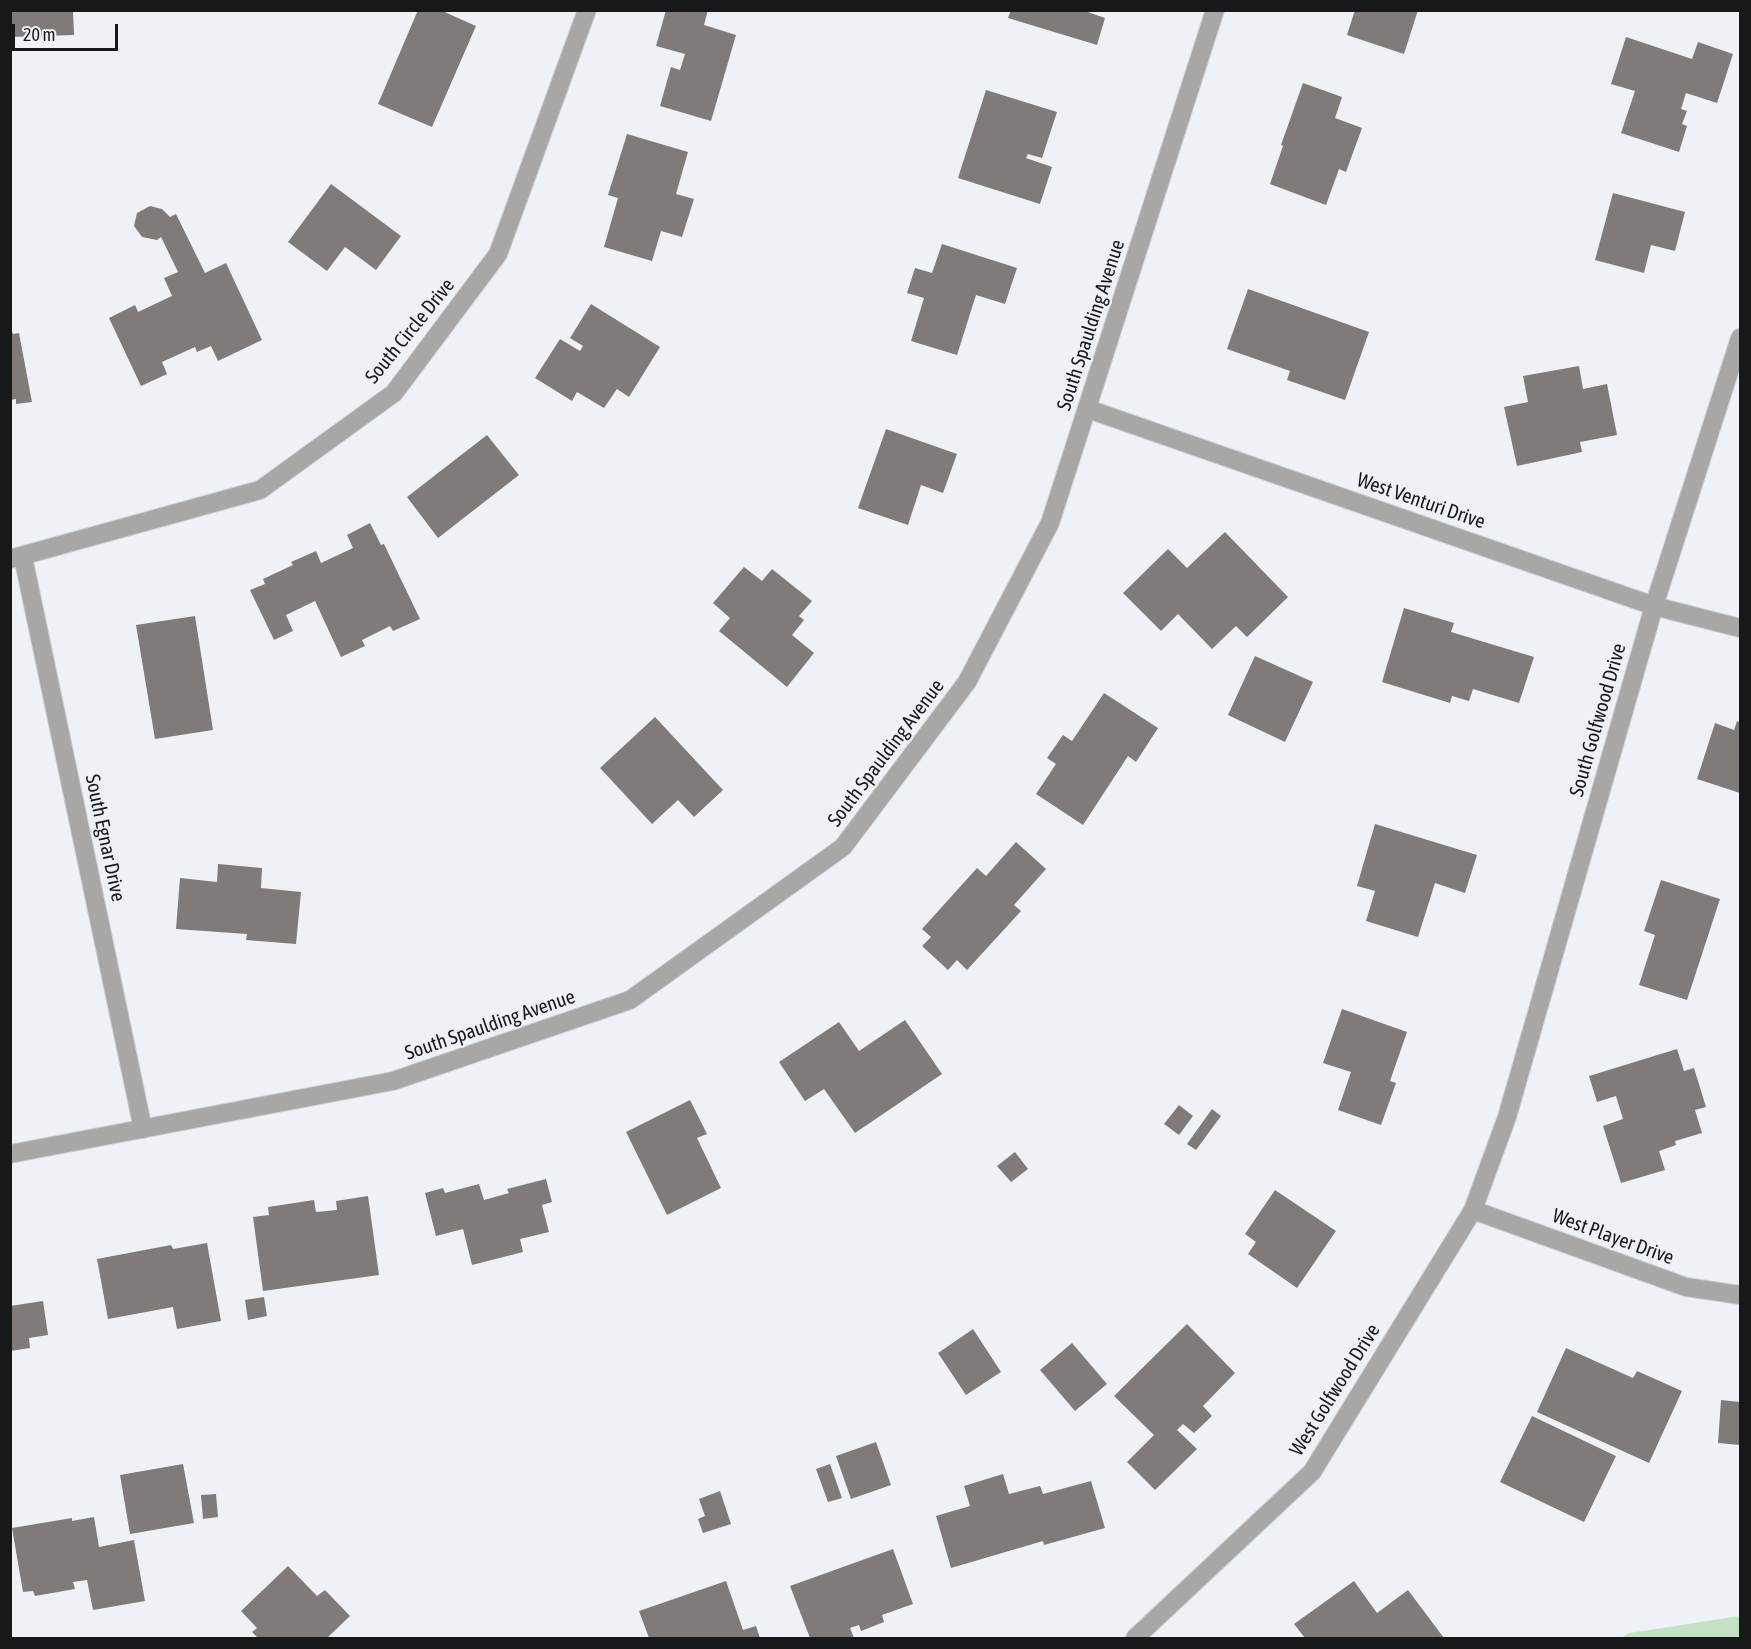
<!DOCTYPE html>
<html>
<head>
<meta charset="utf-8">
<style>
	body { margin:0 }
	#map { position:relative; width:1751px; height:1649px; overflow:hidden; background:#eef2f7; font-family:"Asap Condensed",sans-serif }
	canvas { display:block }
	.frame { position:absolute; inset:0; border:12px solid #17181a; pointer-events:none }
	.scale { position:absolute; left:12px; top:24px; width:106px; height:27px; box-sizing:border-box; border:3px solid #17181a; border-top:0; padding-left:8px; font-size:18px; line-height:21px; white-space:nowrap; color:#17181a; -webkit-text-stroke:4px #eef2f7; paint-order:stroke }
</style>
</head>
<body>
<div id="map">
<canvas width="1751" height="1649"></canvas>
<div class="frame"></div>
<div class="scale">20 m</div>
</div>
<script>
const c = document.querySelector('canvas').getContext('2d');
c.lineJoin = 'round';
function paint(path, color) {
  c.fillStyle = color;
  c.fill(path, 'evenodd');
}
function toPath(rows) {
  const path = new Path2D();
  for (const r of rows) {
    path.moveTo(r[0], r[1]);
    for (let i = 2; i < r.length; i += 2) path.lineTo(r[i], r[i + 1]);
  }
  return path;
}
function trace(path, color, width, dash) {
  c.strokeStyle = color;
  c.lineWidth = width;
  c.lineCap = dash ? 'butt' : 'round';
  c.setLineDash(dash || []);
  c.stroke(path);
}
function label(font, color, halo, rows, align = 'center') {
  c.font = font + ' "Asap Condensed",sans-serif';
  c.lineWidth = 4.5;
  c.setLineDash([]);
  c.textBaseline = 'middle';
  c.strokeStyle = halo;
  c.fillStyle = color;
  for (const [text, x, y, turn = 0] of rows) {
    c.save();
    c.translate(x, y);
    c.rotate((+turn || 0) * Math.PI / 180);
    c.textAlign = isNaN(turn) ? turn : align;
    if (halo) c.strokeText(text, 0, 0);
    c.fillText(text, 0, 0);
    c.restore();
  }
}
paint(toPath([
	[1740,1616,1740,1638,1621,1638,1629,1633]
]), '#c4e2c3');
paint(toPath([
	[10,10,73,10,74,35,10,37],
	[418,10,440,10,476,26,432,127,378,104],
	[666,10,708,10,704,25,736,35,711,121,660,106,671,67,680,70,685,54,656,46],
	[1011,10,1082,10,1105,18,1097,45,1008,18],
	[1355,10,1418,10,1404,54,1347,35],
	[1626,37,1692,59,1698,42,1733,54,1717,103,1686,93,1681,109,1687,111,1682,124,1687,126,1679,152,1621,133,1635,91,1611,84],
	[1303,83,1342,97,1335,118,1362,128,1346,172,1339,169,1326,205,1270,184,1283,146,1281,145],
	[986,90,1057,112,1042,158,1028,154,1026,158,1052,167,1040,204,958,178],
	[627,134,688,152,676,194,694,199,682,237,661,231,652,261,604,247,618,198,608,195],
	[331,184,401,236,376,270,345,247,327,271,288,242],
	[1613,193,1685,212,1675,251,1651,245,1644,273,1595,260],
	[150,206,162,209,170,217,176,214,205,273,226,263,262,340,218,361,211,346,197,352,195,347,162,362,167,374,141,386,109,318,135,305,138,312,172,296,164,278,178,272,161,237,157,240,142,237,134,226,137,213],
	[942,244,1017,268,1005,304,976,295,957,355,911,341,924,298,907,293,915,268,932,273],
	[1248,289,1369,332,1345,400,1287,380,1290,371,1227,349],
	[591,304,660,347,629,397,617,389,604,408,577,392,572,401,535,378,560,339,580,351,583,346,570,338],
	[10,328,13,334,19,333,32,402,16,404,16,399,10,400],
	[1579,366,1583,389,1607,384,1617,435,1580,442,1582,452,1517,466,1504,407,1528,402,1523,376],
	[886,429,957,454,943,493,921,485,908,525,858,508],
	[487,435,519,475,438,538,407,497],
	[370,523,381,545,384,544,420,619,393,631,390,626,362,640,365,646,341,657,315,601,286,615,293,631,274,640,250,590,265,584,263,579,293,565,291,562,316,551,321,563,353,548,347,535],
	[1225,532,1288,597,1247,637,1236,626,1212,649,1178,614,1161,631,1123,593,1168,549,1187,568],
	[744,567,762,581,772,569,812,601,799,616,804,620,792,635,814,653,787,687,719,631,730,618,713,603],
	[1404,608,1454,623,1451,632,1534,657,1519,703,1473,689,1469,701,1452,696,1450,703,1382,682],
	[195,616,213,730,155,739,136,625],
	[1255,656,1313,682,1285,742,1228,715],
	[1104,693,1158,728,1136,762,1128,756,1083,825,1036,794,1056,764,1047,758,1063,735,1072,741],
	[655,717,723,790,694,817,678,800,652,824,600,768],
	[1737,721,1740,723,1740,793,1697,779,1715,723,1734,730],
	[1375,824,1477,855,1465,893,1435,883,1418,937,1366,921,1375,891,1357,886],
	[1016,842,1046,869,1014,905,1021,911,967,970,957,960,948,970,922,946,931,937,922,929,977,868,986,876],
	[218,864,262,868,261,888,301,892,296,944,246,940,247,934,176,929,180,878,217,882],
	[1661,880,1720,899,1687,1000,1639,985,1655,935,1644,931],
	[1342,1009,1407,1032,1390,1081,1396,1083,1381,1125,1338,1110,1351,1072,1323,1063],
	[905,1020,942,1074,855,1133,824,1089,805,1101,779,1062,839,1022,859,1051],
	[1677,1049,1684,1071,1694,1068,1706,1107,1695,1110,1702,1133,1675,1141,1676,1145,1659,1151,1665,1170,1621,1183,1603,1126,1623,1119,1616,1096,1597,1102,1589,1076],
	[690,1100,707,1134,697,1138,721,1188,667,1215,626,1132],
	[1179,1105,1193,1116,1179,1135,1164,1124],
	[1212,1109,1221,1116,1196,1150,1187,1144],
	[1015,1152,1028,1169,1011,1182,997,1166],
	[546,1179,552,1202,542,1205,549,1232,520,1239,523,1252,472,1265,463,1229,436,1236,425,1193,443,1188,445,1193,479,1184,484,1200,509,1193,507,1189],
	[1275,1190,1336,1231,1297,1288,1248,1254,1256,1242,1245,1234],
	[368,1196,379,1275,263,1291,253,1217,269,1215,268,1207,314,1200,316,1212,337,1210,336,1201],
	[207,1243,221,1321,177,1329,173,1307,108,1319,97,1259,171,1245,173,1249],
	[264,1297,267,1316,248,1320,245,1300],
	[43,1301,48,1335,29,1338,30,1348,10,1351,10,1306],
	[1187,1324,1235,1373,1203,1406,1212,1416,1194,1433,1183,1424,1177,1430,1197,1449,1155,1490,1127,1462,1154,1435,1114,1396],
	[973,1329,1001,1372,966,1395,938,1353],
	[1072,1343,1107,1384,1075,1411,1040,1370],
	[1566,1348,1633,1378,1637,1371,1682,1391,1649,1463,1537,1412],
	[1721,1400,1740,1402,1740,1445,1718,1443],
	[1532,1416,1616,1456,1584,1522,1500,1482],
	[876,1442,891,1485,851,1499,836,1456],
	[183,1464,194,1523,130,1534,120,1475],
	[830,1464,842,1498,828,1502,816,1469],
	[1003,1474,1009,1494,1040,1486,1043,1494,1091,1481,1105,1528,1044,1545,1043,1541,951,1568,936,1516,970,1506,964,1486],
	[720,1491,731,1524,703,1533,698,1519,705,1516,699,1499],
	[216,1494,218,1517,203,1519,201,1495],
	[94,1517,99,1547,134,1540,145,1601,93,1610,87,1580,73,1582,75,1589,35,1596,33,1591,23,1592,12,1528,72,1518,72,1521],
	[893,1549,913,1604,882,1615,884,1622,861,1631,859,1625,850,1628,854,1638,810,1638,790,1586],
	[288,1566,317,1596,325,1590,350,1616,327,1638,258,1638,252,1632,257,1628,241,1611],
	[726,1581,743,1630,756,1626,760,1638,649,1638,639,1611],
	[1354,1581,1377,1613,1408,1590,1444,1638,1305,1638,1294,1624]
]), '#807a79');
const minor = toPath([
	[1088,409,1654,606,1740,628],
	[23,557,143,1129],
	[10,559,260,490,394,393,498,254,587,10],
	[10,1154,393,1081,630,1000,843,847,967,682,1050,523,1215,10],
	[1473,1210,1686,1287,1740,1295],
	[1135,1638,1312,1472,1473,1210,1507,1117,1654,606,1740,338]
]);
trace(minor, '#cccfd4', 20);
trace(minor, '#a9a7a5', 18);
label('20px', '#17181a', '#eef2f7', [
	["South Spaulding Avenue",1091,325,-72],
	["South Circle Drive",410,331,-51],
	["West Venturi Drive",1421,501,19],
	["South Golfwood Drive",1598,720,-74],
	["South Spaulding Avenue",886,753,-53],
	["South Egnar Drive",105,838,78],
	["South Spaulding Avenue",490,1025,-19],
	["West Player Drive",1613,1237,20],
	["West Golfwood Drive",1335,1390,-58]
]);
</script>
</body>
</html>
